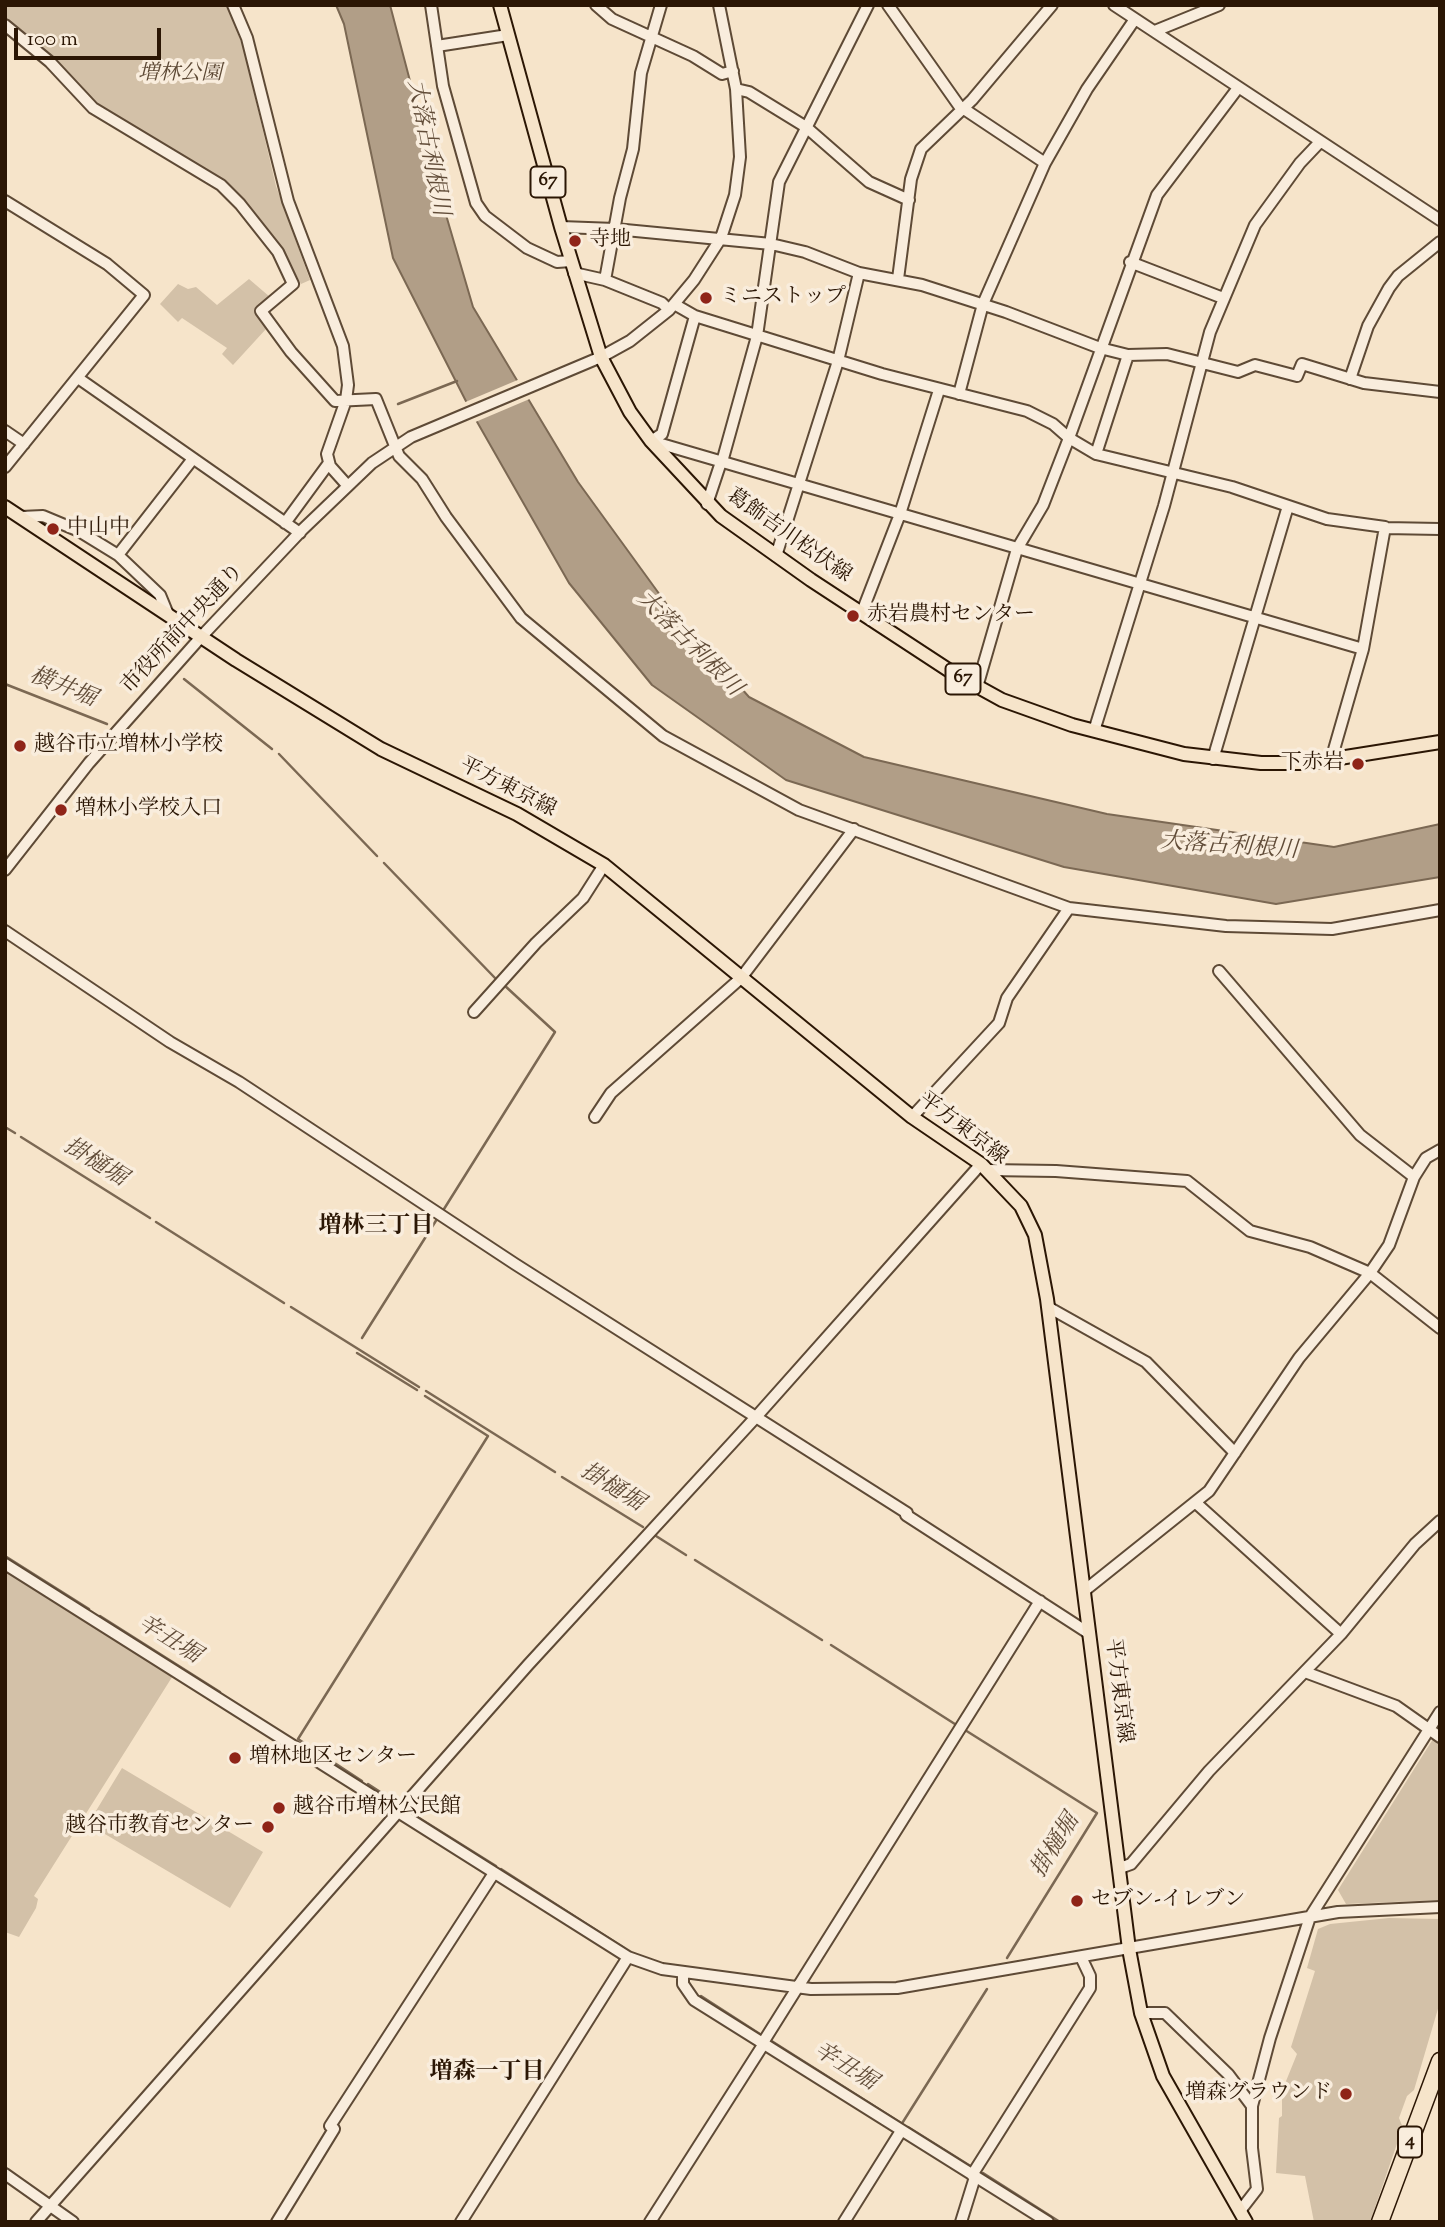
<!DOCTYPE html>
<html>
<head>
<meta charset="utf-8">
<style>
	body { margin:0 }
	#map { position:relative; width:1445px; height:2227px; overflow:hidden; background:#f6e4ca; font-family:"Sorts Mill Goudy",serif }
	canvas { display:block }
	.frame { position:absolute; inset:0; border:7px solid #2b1604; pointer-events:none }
	.scale { position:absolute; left:14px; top:28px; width:147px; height:32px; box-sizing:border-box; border:4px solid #2b1604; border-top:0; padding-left:9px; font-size:21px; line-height:24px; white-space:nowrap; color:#2b1604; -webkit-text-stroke:5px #f9eddd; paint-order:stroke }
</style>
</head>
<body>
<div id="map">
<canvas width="1445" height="2227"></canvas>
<div class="frame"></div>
<div class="scale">100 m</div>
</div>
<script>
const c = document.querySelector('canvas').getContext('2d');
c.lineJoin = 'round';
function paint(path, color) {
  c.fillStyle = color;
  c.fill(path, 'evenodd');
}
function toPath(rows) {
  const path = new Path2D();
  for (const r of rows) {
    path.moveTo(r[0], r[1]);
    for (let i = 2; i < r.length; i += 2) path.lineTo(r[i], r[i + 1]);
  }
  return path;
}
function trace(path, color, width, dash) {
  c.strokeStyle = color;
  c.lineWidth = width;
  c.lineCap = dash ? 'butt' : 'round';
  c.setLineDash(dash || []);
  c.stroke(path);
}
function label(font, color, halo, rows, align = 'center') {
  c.font = font + ' "Sorts Mill Goudy","Noto Serif JP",serif';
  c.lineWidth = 7;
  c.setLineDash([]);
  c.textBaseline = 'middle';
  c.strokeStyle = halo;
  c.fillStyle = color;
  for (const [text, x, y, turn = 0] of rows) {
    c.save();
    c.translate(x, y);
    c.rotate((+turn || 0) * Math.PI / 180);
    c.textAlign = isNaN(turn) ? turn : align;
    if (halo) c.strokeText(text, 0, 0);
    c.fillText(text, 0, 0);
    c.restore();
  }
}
paint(toPath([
	[5,5,227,5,244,50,276,186,310,280,301,284,283,251,248,203,224,181,96,103,56,60,5,19],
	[249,279,270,297,256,312,266,329,233,365,222,354,227,348,182,318,178,322,160,304,178,284,188,289,196,287,217,305],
	[5,1571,174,1674,34,1896,38,1899,36,1908,19,1937,5,1932],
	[1433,1739,1440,1744,1440,1900,1346,1904,1338,1890],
	[122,1768,263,1852,230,1908,88,1824],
	[1389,1918,1440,1919,1440,2002,1414,2090,1407,2096,1399,2118,1405,2133,1399,2138,1370,2222,1314,2222,1305,2176,1276,2173,1279,2118,1282,2116,1282,2091,1297,2054,1291,2047,1315,1971,1307,1968,1318,1929,1330,1924]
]), '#d3c1a8');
const water = toPath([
	[336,5,390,5,439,191,473,307,578,482,668,606,749,697,864,757,1107,814,1334,847,1440,824,1440,877,1276,904,1064,867,786,780,652,685,569,583,472,413,393,258,344,24,336,5]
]);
paint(water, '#b19e87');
trace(water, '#7b6853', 2);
paint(toPath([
	[520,379,532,398,473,423,463,403]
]), '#f6e4ca');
trace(toPath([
	[398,404,457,381],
	[184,679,272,749],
	[5,684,107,724],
	[279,754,377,856],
	[384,863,495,978],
	[5,1127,15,1133],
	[21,1137,150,1218],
	[444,1209,555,1032,504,985],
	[156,1222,284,1303],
	[291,1307,419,1387],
	[362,1338,437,1219],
	[357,1353,417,1390],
	[426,1391,555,1472],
	[562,1477,643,1527],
	[656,1536,686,1555],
	[5,1556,89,1609],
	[695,1560,822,1640],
	[100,1616,220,1692],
	[831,1645,958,1726],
	[965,1730,1097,1813,1007,1958],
	[362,1781,298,1739,488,1436,425,1396],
	[368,1784,391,1799],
	[416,1816,496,1866],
	[501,1869,624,1948],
	[701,1996,763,2036],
	[770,2040,901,2123],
	[901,2125,987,1989],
	[908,2127,972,2167],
	[983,2173,1060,2222]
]), '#7b6853', 2.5);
const minor = toPath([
	[233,5,247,38,288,201,343,346,348,385,346,400,327,454,330,466,347,485],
	[431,5,443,86,476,203,485,216,527,248,557,262,571,261],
	[596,5,612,19,693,56,722,74,733,71],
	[888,5,962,110],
	[1114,5,1440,220],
	[5,25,50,62,93,108,221,185,240,204,278,252,293,284,261,311,291,352,335,401,376,399,399,456,422,479,446,517,521,618,663,736,799,810,1069,908,1226,926,1332,929,1440,910],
	[1155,31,1219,5],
	[437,46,508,35],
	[736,89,749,92,806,127,869,182,909,200],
	[964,109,1045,163],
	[5,201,107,264,144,295,5,467],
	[561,227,615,229,771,244,805,252,859,273,922,285,1006,312,1100,348,1128,355,1167,354,1238,372,1255,365,1297,376,1302,364,1364,383,1440,392],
	[1130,262,1223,298],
	[574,273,605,280,662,303,669,310],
	[898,279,911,179,921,149,972,100,1052,5],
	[605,280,620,198,633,149,641,73,661,5],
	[674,304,695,316,882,374,1027,411,1053,424,1069,438,1096,454,1232,487,1327,519,1385,527,1363,649,1331,760],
	[78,378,300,533],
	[1350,379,1368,326,1389,288,1398,276,1440,242],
	[959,394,983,304,1045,163,1087,89,1135,19],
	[5,431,24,444],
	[651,441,1363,649],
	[651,441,662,434,695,316],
	[1096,454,1128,355],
	[722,462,757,336,779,182,868,5],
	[707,504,721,462],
	[21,517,43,516,79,531,118,555],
	[285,523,329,463],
	[1385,528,1440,529],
	[776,556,838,361,859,273],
	[167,612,160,595,118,555,192,460],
	[862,612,900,514,939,390],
	[977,687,1017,549,1043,505,1069,438,1157,195,1238,88],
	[1094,731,1164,506,1210,332,1255,225,1300,163,1319,143],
	[1213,759,1288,506],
	[5,870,89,763,201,637,302,530,372,463,411,437,601,357,630,341,669,310,694,280,721,238,735,195,740,157,736,89,719,5],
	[5,931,170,1042,239,1082,515,1264,907,1513],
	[1219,971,1360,1135,1414,1177],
	[474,1012,536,943,583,898,604,865],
	[595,1117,611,1093,741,978,854,829],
	[912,1117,999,1023,1007,998,1069,908],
	[988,1170,1056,1171,1187,1181,1250,1231,1310,1247,1370,1273,1440,1328],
	[1048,1307,1146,1362,1235,1453],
	[1196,1503,1341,1634],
	[906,1515,1090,1634],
	[5,1564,628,1957,662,1969,811,1989,897,1988,1338,1912,1440,1907],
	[1084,1591,1209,1491,1299,1358,1370,1273,1389,1245,1414,1177,1426,1158,1440,1150],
	[1305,1672,1396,1706,1440,1737],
	[1120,1868,1131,1864,1209,1771,1341,1634,1415,1544,1440,1521],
	[683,1973,683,1984,694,2000,1048,2222],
	[1141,2013,1165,2013,1228,2074,1252,2106,1252,2148,1257,2189,1240,2211],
	[762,2044,1040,1601],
	[1252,2106,1270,2038,1310,1917,1440,1712],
	[330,2126,494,1873],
	[5,2174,73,2222],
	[972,2175,1090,1988,1090,1976,1081,1957],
	[36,2222,528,1665,756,1417,981,1164],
	[277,2222,334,2129],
	[461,2222,628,1957],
	[650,2222,763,2045],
	[844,2222,901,2131],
	[961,2222,975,2177]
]);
const major = toPath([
	[500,5,561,227,601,357,630,412,651,441,721,516,811,580,953,673,1002,700,1072,725,1184,754,1261,763,1308,763,1440,742],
	[5,507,236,660,381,749,517,814,604,865,912,1117,981,1164,1021,1206,1035,1235,1047,1299,1129,1949,1141,2013,1163,2076,1246,2222]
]);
const highway = toPath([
	[1380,2222,1440,2061]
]);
trace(minor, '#5e4a36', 14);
trace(major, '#2b1604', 16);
trace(highway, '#2b1604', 19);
trace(minor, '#f9eddd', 10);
trace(major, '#f6e4ca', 12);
trace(highway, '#f6e4ca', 16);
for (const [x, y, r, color] of [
	[575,241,7,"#8f2418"],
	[706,298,7,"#8f2418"],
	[53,529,7,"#8f2418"],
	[853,616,7,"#8f2418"],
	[20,746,7,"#8f2418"],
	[1358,764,7,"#8f2418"],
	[61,810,7,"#8f2418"],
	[235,1758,7,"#8f2418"],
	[279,1808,7,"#8f2418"],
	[268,1827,7,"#8f2418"],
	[1077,1901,7,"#8f2418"],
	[1346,2094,7,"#8f2418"]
]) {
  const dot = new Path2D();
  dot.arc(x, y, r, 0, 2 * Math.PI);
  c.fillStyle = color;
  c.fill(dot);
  trace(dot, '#f9eddd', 2.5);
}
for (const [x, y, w] of [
	[548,182,35],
	[963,679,35],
	[1410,2142,24]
]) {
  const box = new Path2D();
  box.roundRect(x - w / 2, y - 15.5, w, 31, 5);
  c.fillStyle = '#f9eddd';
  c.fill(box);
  trace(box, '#2b1604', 2);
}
label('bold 19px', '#2b1604', null, [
	["67",548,182],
	["67",963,679],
	["4",1410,2142]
]);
label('italic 21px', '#5d4935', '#f9eddd', [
	["増林公園",180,75]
]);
label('21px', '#2b1604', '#f9eddd', [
	["寺地",589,241],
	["ミニストップ",720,298],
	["中山中",67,529],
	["赤岩農村センター",867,616],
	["越谷市立増林小学校",34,746],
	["下赤岩",1344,764,"right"],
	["増林小学校入口",75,810],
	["増林地区センター",249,1758],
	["越谷市増林公民館",293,1808],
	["越谷市教育センター",254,1827,"right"],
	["セブン-イレブン",1091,1901],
	["増森グラウンド",1332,2094,"right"]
], 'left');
label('21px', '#2b1604', '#f9eddd', [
	["葛飾吉川松伏線",788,537,35],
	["市役所前中央通り",184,630,-47],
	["平方東京線",507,789,27],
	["平方東京線",962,1130,37],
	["平方東京線",1117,1691,83]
]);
label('italic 23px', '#614c38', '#f9eddd', [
	["大落古利根川",426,148,79],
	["大落古利根川",688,645,45],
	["横井堀",62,689,22],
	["大落古利根川",1229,848,4],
	["掛樋堀",94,1164,32],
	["掛樋堀",611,1489,32],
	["辛丑堀",168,1641,32],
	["掛樋堀",1057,1847,-58],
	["辛丑堀",844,2068,32]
]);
label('bold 23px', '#2b1604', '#f9eddd', [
	["増林三丁目",376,1228],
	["増森一丁目",487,2074]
]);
</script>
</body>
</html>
